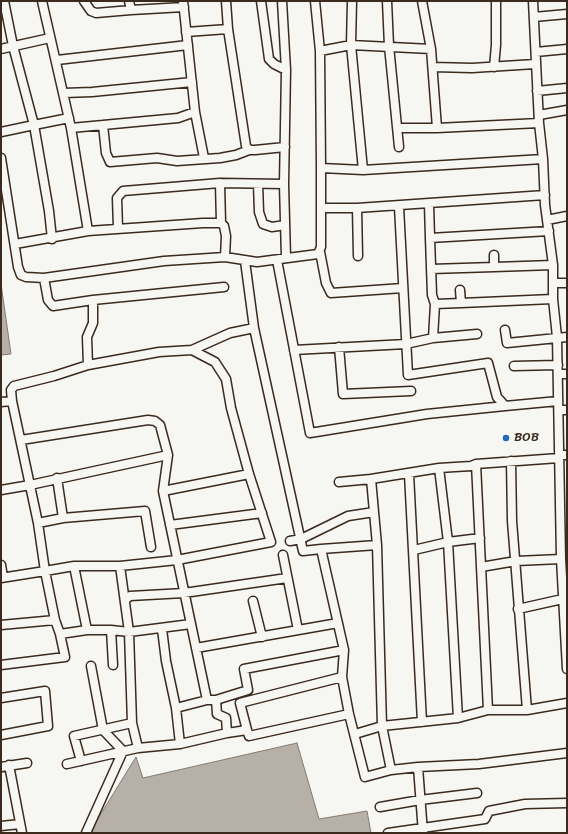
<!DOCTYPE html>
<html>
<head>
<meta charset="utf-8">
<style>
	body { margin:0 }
	#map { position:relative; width:568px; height:834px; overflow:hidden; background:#f6f6f2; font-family:Sriracha,sans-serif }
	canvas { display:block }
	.frame { position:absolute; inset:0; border:2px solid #3b2a1e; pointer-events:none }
</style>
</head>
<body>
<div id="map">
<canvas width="568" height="834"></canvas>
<div class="frame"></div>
</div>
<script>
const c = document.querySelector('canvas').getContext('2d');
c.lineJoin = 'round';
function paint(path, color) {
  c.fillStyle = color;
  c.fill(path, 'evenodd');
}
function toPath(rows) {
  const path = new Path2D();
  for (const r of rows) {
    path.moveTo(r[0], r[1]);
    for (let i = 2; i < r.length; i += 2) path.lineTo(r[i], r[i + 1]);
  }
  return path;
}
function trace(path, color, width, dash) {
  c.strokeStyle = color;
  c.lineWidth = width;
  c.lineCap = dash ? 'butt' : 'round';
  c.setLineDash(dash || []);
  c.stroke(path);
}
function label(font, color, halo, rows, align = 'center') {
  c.font = font + ' Sriracha,sans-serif';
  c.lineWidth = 3;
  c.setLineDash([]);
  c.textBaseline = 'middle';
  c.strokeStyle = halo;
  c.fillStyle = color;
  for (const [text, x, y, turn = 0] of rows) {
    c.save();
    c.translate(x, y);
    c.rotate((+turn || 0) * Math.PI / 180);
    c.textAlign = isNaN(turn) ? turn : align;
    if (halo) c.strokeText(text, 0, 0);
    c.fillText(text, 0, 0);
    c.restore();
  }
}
const water = toPath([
	[1,284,11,354,1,355,1,284],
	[297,743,319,819,367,811,371,833,89,833,136,757,143,778,297,743]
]);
paint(water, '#b6b0a9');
trace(water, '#857a71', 1);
const minor = toPath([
	[84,1,91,11,96,13,131,10],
	[129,1,131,10,184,7],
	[226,1,228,29,246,146,249,150,255,150,285,147],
	[261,1,269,59,274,64,286,70],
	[282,1,286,70,284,184,286,258],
	[387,1,389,46,399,147],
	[422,1,431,49,437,128,539,123],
	[533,1,539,123,543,159,545,205,553,265,553,299,557,337,561,559,567,669],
	[534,17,567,14],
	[186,32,228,29],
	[1,49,50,38],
	[431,49,351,45,363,170,543,159],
	[320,51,351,45,352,1],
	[536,52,567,49],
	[57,60,188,45],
	[433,67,472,68,535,64],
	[494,67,496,45,496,1],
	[537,91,567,88],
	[64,93,92,92,192,82],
	[195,112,204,158],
	[539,115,567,110],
	[103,125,106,153,110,162,157,158,177,161,220,158,236,155,249,150],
	[71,128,178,118,195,112,183,1],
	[398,128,437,128],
	[1,132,34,125,13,46,4,1],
	[1,158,18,267,21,275,26,277,44,278,164,261,225,257,257,262,318,254,321,247,321,168,320,51,315,1],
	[321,168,363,170],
	[220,183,221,223],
	[258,184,259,212,263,224,272,227,285,225],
	[429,204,430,238,549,231],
	[399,207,408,375,488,363,497,397,505,406,558,401],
	[321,208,357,208],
	[547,220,567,216],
	[118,228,117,198,123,191,220,183,284,184],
	[88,231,203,223,221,223,224,226,226,236,225,257],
	[430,238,432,295,435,304,433,338],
	[52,239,49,211,34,125,69,118],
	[15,244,88,231,71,128,42,1],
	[320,252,326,283,331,293,403,288],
	[494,255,494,267,553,265],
	[358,256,357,208,545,195],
	[277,260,310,433,427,414,505,406],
	[245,261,254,328,303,551,321,549,344,650,342,677,349,714,365,777,391,770,382,726,377,545,371,479,439,468,471,466,476,464,559,458],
	[431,269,494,267],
	[44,278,48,300,53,306,93,300],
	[553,283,567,283],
	[460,290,461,303,553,299],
	[435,304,461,303],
	[505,330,507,343,567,337],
	[339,347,343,394,411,391],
	[192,350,215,362,226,379,231,408,249,474,271,542,177,560,120,566,74,566,45,571,38,523,12,401,11,390,14,386,54,376,88,365,159,352,192,350,230,333,254,328],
	[294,350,406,344,433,338,477,334],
	[88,365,87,337,93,323,93,300,224,287],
	[514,366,558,365],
	[558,374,567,374],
	[1,402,12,401],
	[559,410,567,410],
	[21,440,148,420,155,421,160,425,168,455,163,491,207,700,176,708,180,744],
	[559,455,567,455],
	[511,461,512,521,527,710],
	[439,468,448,542,480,538],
	[409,474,422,722],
	[57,478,63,518],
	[339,482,371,479],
	[1,490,30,485,168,455],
	[163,491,249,474],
	[38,523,63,518,145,511,151,547],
	[170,525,262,513],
	[290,541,301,539,348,516,374,512],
	[321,549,377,545],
	[414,550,448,542,458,718],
	[283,555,298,630],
	[1,565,3,577],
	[74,566,87,630],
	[120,566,129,632,132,723,138,748],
	[481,567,516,561,561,559],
	[1,578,45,571,55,620,60,634,87,630,111,630,113,665],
	[125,600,130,596,184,593,287,578],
	[253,601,262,637],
	[518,609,567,598],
	[1,625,55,620],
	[162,629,166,661,176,708],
	[111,630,129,632,191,624],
	[196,648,338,623],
	[1,665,65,657,60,634],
	[1,698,45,691,48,726,1,735],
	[207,700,216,700,217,714,226,718,227,733,247,730,249,736,349,714],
	[216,700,248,690,244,669,344,650],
	[488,710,527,710,567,703],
	[247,730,240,703,342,677],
	[355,734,382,726,458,718,488,710,476,464],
	[81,761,74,736,132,723],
	[67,764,138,748,180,744,227,733],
	[9,765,22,833],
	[1,767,27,763],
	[418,767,479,764,567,753],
	[391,770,418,767,423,833],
	[380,807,420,800,477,793],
	[1,826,20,824],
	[86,833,123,751,103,730,91,666],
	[388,833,485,819,489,811,525,804,567,803]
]);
trace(minor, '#3b2a1e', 11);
trace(minor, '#f6f6f2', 8);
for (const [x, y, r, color] of [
	[506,438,4,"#1f6fb2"]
]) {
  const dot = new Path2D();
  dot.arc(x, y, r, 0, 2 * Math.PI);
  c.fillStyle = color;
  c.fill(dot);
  trace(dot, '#f6f6f2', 1.5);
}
label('13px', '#3b2a1e', '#f6f6f2', [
	["BOB",514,438]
], 'left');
</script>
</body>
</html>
